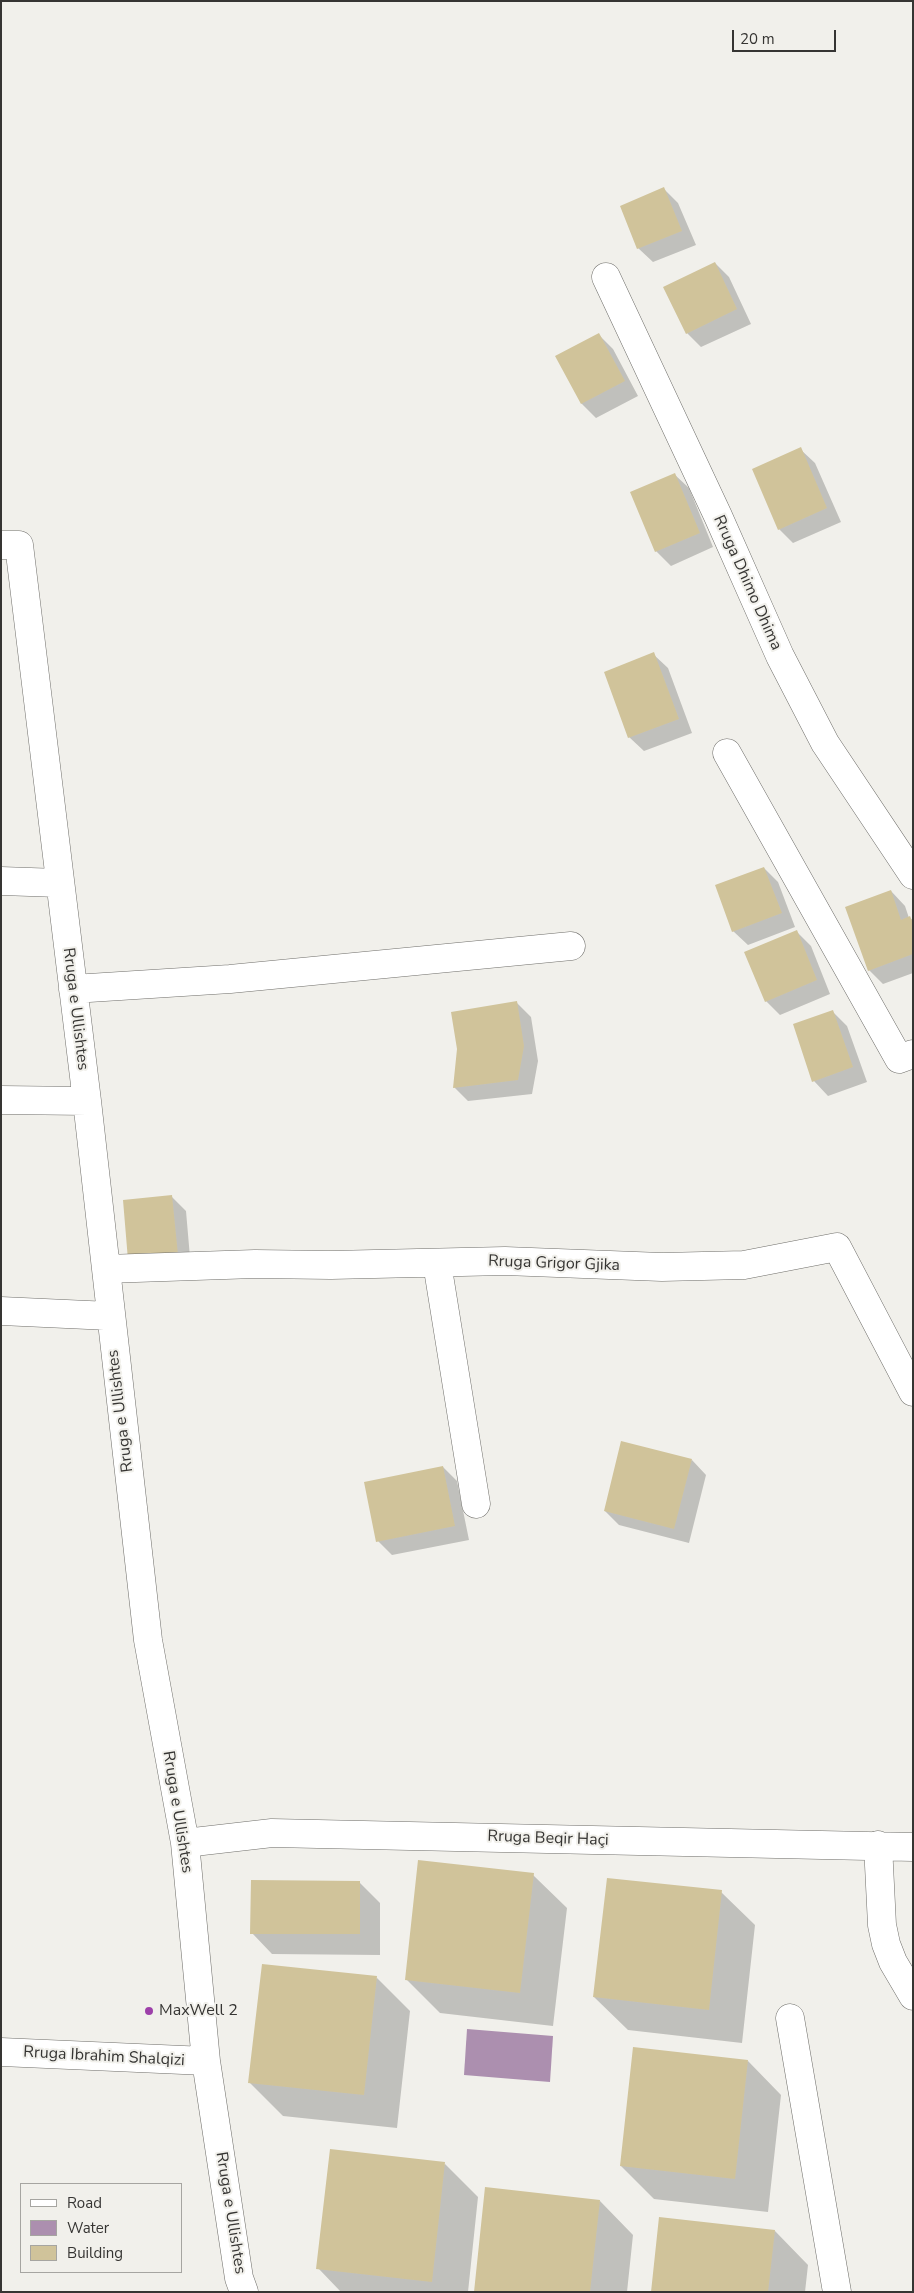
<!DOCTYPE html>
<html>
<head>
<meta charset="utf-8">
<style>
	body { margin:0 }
	#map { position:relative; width:914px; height:2293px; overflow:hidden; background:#f1f0eb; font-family:"Nunito Sans",sans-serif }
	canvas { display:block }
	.frame { position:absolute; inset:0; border:2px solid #363533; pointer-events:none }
	.legend { position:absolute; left:20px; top:2183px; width:162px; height:90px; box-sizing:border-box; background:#f1f0eb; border:1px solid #a6a5a1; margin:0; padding:6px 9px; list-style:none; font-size:15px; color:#363533 }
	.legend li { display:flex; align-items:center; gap:10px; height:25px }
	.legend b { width:25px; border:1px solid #a6a5a1 }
	.scale { position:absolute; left:732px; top:30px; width:104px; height:22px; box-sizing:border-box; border:2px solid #363533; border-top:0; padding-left:6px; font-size:15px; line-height:18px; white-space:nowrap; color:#363533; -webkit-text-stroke:4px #f1f0eb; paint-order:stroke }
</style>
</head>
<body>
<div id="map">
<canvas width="914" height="2293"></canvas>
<div class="frame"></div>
<ul class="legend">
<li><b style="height:6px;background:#fff"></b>Road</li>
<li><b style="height:14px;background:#ac8faf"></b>Water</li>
<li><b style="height:14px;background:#d0c39a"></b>Building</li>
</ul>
<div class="scale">20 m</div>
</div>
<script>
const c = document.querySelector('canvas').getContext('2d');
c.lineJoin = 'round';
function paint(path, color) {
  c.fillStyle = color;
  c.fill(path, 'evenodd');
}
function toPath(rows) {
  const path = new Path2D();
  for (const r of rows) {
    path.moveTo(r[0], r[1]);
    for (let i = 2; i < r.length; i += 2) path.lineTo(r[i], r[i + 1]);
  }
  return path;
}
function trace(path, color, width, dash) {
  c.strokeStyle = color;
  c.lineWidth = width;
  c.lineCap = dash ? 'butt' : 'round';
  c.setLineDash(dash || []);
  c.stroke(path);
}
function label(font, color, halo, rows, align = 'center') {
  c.font = font + ' "Nunito Sans",sans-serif';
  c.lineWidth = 4;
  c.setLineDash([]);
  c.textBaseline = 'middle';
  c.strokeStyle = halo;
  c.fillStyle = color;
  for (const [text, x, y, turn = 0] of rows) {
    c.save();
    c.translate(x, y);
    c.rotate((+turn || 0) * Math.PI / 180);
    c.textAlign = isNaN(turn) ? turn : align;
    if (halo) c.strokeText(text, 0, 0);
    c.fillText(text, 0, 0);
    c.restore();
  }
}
paint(toPath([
	[467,2029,553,2036,550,2082,464,2075]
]), '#ac8faf');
paint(toPath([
	[664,189,678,203,696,245,653,262,638,248],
	[715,263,729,277,751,324,701,347,687,333],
	[599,335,613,349,638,396,596,418,582,404,557,357],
	[800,449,815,463,841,522,793,543,779,529],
	[674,474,689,488,713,547,671,566,656,551],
	[653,654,668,668,692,733,644,751,629,737],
	[764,868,778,882,795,927,748,945,733,931],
	[891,891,905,906,909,918,913,920,913,973,883,984,869,970],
	[797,932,811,946,830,994,780,1015,766,1001],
	[516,1002,531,1017,538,1061,532,1094,468,1101,454,1087,458,1049],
	[832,1011,847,1026,867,1082,828,1096,814,1081],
	[172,1197,186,1211,191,1269,144,1273],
	[692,1460,706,1475,689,1543,619,1525,605,1511],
	[443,1467,457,1481,469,1540,392,1555,378,1541],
	[533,1875,567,1908,553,2026,440,2013,406,1979],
	[359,1882,380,1903,380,1955,272,1954,252,1933],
	[721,1892,755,1925,742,2043,628,2030,594,1997],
	[377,1978,410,2011,397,2128,283,2116,250,2083],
	[748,2061,781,2095,768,2212,654,2199,621,2166],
	[445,2164,478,2197,468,2292,341,2292,318,2268],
	[600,2201,633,2235,627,2292,475,2292],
	[775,2231,808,2265,805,2292,652,2292]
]), '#0003');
paint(toPath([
	[664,187,682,231,637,249,620,206],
	[715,262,737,309,686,334,663,287],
	[599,333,625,381,581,404,555,356],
	[801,447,827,508,778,530,752,469],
	[675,473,700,533,655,552,630,492],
	[654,652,679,719,628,738,604,672],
	[764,867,782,913,732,932,715,885],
	[891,890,901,920,910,916,913,923,913,954,868,971,845,907],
	[797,930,817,980,765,1002,744,952],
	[517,1001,524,1046,518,1080,453,1088,457,1049,451,1012],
	[833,1010,853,1067,812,1082,793,1024],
	[172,1195,178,1255,128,1260,123,1200],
	[621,1441,692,1459,674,1529,604,1511],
	[443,1466,455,1526,376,1542,364,1482],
	[418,1860,534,1873,520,1993,405,1980],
	[607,1878,722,1890,709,2010,593,1997],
	[251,1880,360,1881,360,1934,250,1934],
	[262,1964,377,1976,364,2095,248,2083],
	[633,2047,748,2060,735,2179,620,2166],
	[330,2149,445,2162,432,2282,316,2269],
	[485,2187,600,2200,590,2292,474,2292],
	[659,2217,775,2230,768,2292,651,2292]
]), '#d0c39a');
const minor = toPath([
	[606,277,718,516,780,656,825,743,913,875],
	[1,545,19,545,87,1101,148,1640,185,1843,206,2061,239,2278,244,2292],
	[727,753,899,1059,913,1054],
	[1,881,59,883],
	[73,989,230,979,571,946],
	[1,1100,87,1101],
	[437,1263,476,1504],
	[106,1269,255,1264,331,1265,505,1261,662,1267,744,1265,837,1247,913,1392],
	[1,1311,110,1316],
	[185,1843,272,1833,913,1847],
	[878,1845,882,1925,886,1944,893,1962,913,1996],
	[790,2018,837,2292],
	[1,2052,206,2061]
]);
trace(minor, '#6f6e6a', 29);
trace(minor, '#fff', 28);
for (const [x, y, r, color] of [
	[149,2011,5,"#9d40a9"]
]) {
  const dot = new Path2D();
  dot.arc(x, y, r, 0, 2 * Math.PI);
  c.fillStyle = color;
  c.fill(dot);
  trace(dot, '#f1f0eb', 2);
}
label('16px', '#363533', '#f1f0eb', [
	["Rruga Dhimo Dhima",747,583,66],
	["Rruga e Ullishtes",75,1009,83],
	["Rruga Grigor Gjika",554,1264,2],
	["Rruga e Ullishtes",121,1411,-97],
	["Rruga e Ullishtes",177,1812,81],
	["Rruga Beqir Haçi",548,1839,2],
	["Rruga Ibrahim Shalqizi",104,2057,3],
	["Rruga e Ullishtes",230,2213,81]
]);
label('16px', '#363533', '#f1f0eb', [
	["MaxWell 2",159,2011]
], 'left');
</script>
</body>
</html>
